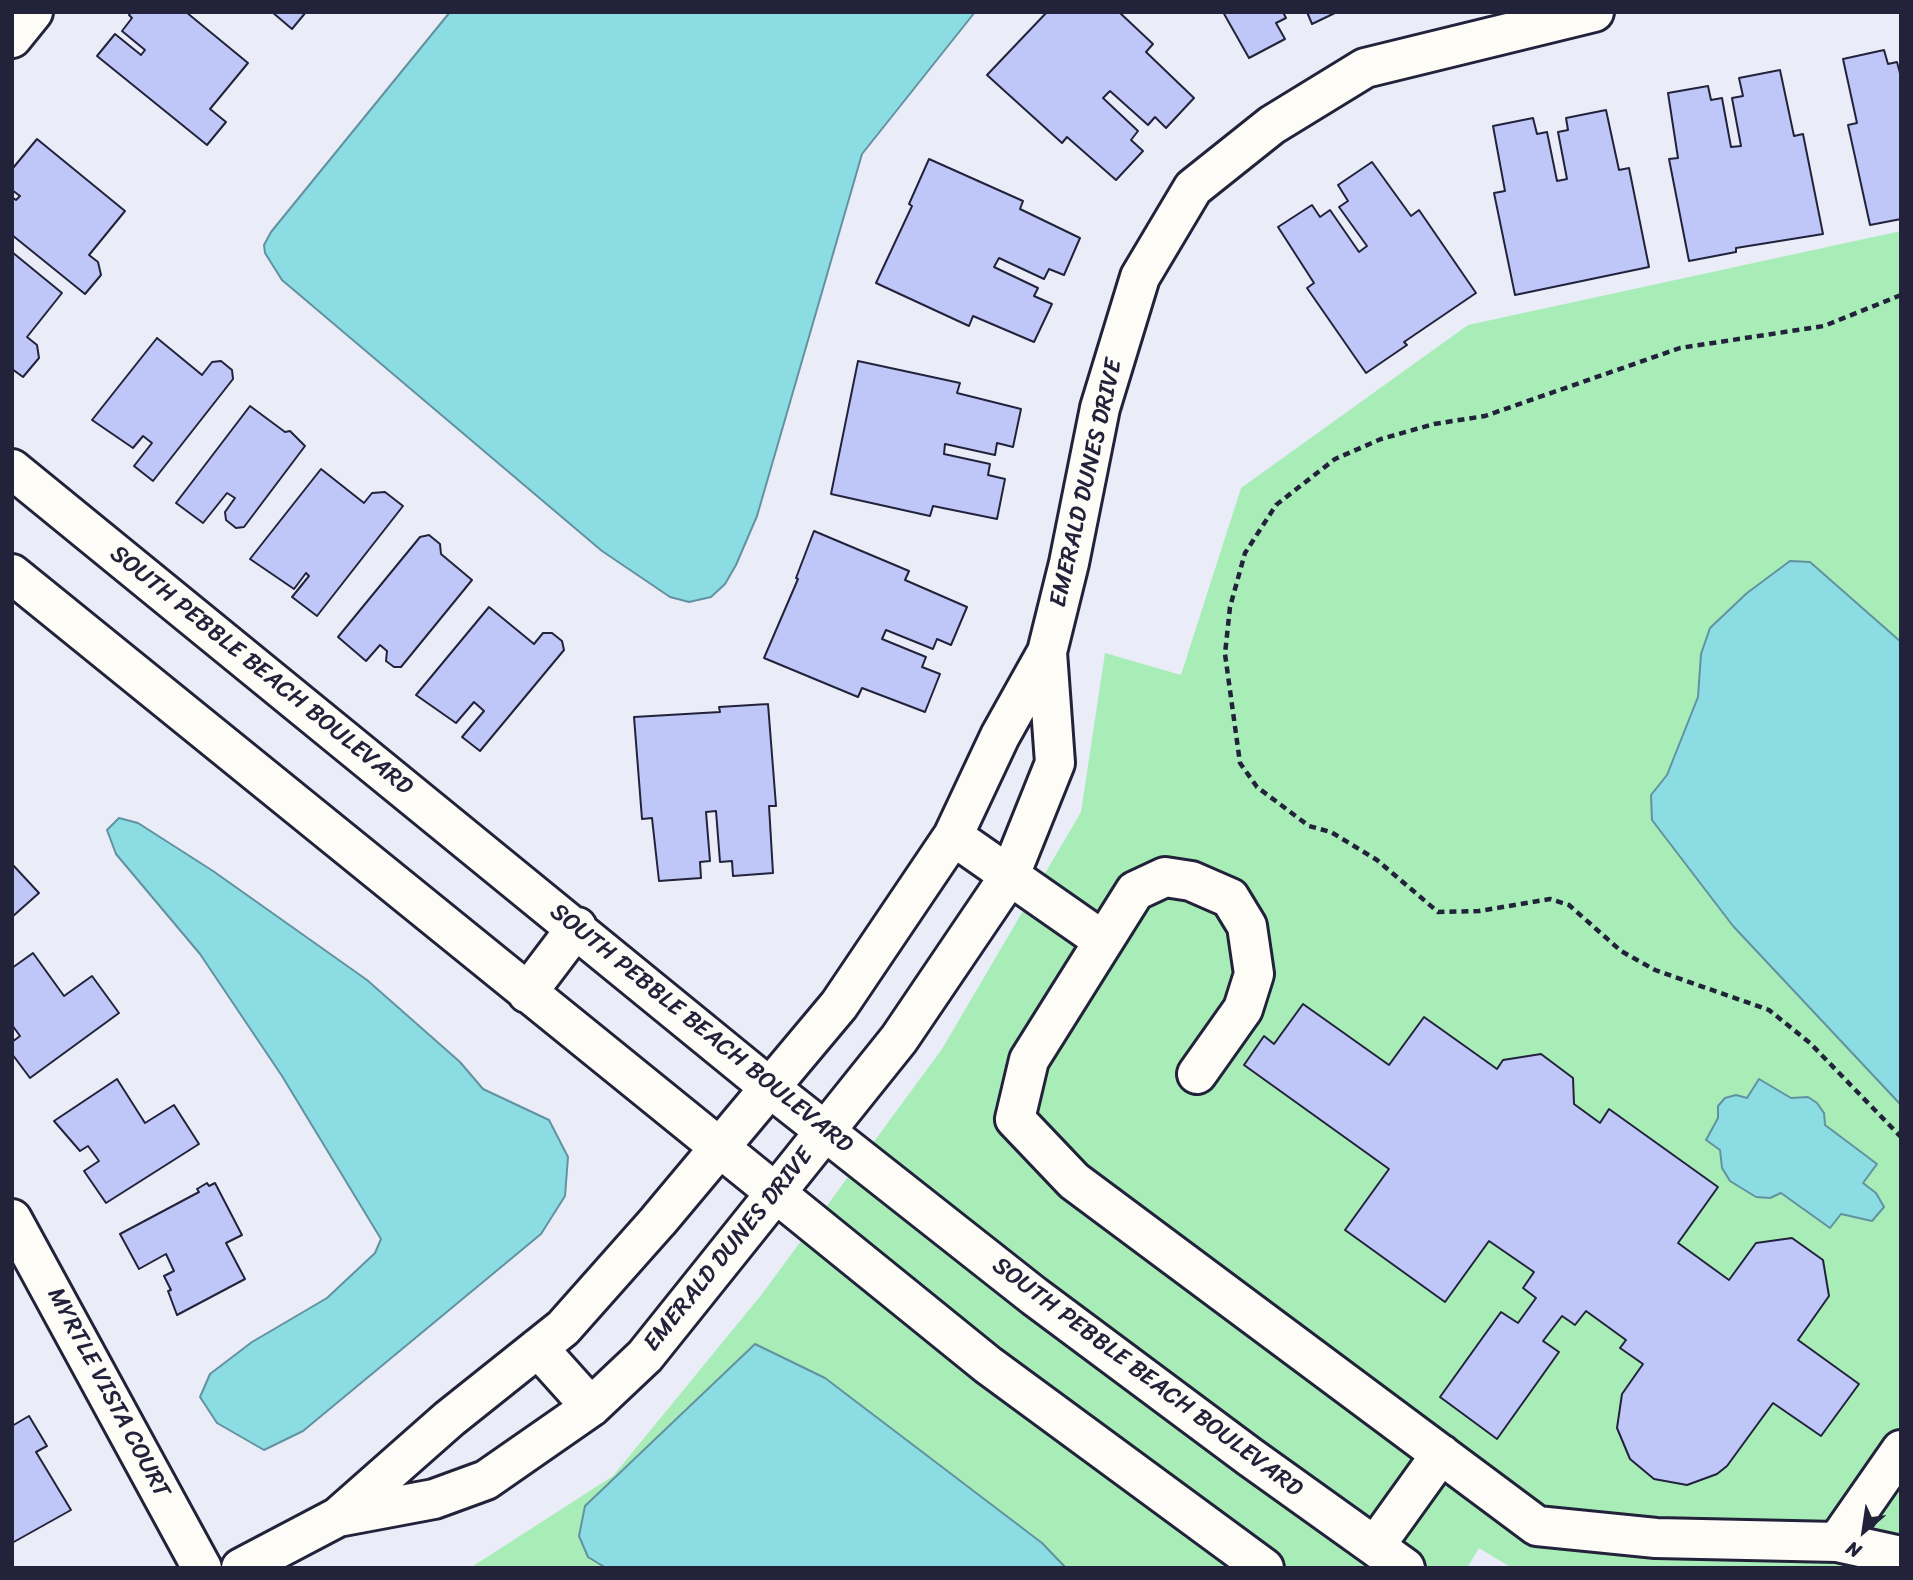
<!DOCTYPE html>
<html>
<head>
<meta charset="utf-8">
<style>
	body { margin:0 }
	#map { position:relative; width:1913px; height:1580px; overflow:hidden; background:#eaecf8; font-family:Sriracha,sans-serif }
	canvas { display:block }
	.frame { position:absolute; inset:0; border:14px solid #22223b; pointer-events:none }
	.north { position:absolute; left:1829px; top:1496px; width:70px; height:70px; -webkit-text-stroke:5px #fdfcf7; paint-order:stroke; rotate:209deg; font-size:19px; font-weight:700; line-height:28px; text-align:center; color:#22223b }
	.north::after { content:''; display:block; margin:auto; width:24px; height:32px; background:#22223b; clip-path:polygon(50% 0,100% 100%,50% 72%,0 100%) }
</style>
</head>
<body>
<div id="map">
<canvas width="1913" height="1580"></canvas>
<div class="frame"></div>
<div class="north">N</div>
</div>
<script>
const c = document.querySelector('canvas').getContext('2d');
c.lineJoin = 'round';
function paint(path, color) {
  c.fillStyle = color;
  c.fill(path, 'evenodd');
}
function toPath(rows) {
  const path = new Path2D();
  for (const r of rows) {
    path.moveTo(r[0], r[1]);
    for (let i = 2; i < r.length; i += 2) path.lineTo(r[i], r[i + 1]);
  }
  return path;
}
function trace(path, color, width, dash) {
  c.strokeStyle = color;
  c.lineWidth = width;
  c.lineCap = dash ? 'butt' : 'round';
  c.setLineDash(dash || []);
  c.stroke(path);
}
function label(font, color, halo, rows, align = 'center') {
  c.font = font + ' Sriracha,sans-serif';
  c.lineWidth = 5;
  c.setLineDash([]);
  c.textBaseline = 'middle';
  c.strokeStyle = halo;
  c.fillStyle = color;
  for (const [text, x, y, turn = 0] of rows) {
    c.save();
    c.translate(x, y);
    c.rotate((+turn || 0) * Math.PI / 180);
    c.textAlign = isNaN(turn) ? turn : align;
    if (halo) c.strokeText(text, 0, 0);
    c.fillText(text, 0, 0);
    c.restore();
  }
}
paint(toPath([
	[1901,231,1901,1568,1512,1568,1479,1548,1467,1568,470,1568,613,1476,762,1294,942,1049,1081,812,1105,653,1181,675,1241,488,1468,325]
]), '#a8edb8');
const water = toPath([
	[450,12,975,12,862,154,757,516,736,565,725,584,711,597,689,602,670,597,602,551,282,280,265,253,264,245,271,232,450,12],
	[1790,561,1810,562,1901,642,1901,1105,1733,926,1652,820,1651,795,1667,775,1698,697,1701,654,1710,628,1747,593,1790,561],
	[119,818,138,823,213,871,367,980,460,1062,483,1089,549,1120,568,1157,565,1196,541,1234,303,1431,264,1450,217,1423,200,1397,210,1374,252,1342,327,1298,375,1253,381,1239,282,1076,200,954,116,854,107,830,119,818],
	[1759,1079,1791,1098,1808,1097,1817,1103,1824,1113,1825,1125,1877,1164,1863,1183,1876,1193,1884,1207,1872,1221,1841,1214,1830,1228,1781,1193,1770,1198,1756,1197,1730,1181,1722,1168,1720,1150,1706,1140,1718,1118,1718,1106,1725,1098,1736,1095,1747,1098,1759,1079],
	[755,1344,825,1378,1042,1543,1066,1568,606,1568,588,1557,579,1536,585,1506,755,1344]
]);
paint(water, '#8cdde3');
trace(water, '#6292a0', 2);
const building = toPath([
	[131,12,186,12,248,63,210,109,226,122,207,145,97,56,115,34,141,55,145,50,122,31,132,18,129,15,131,12],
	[272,12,306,12,292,29,272,12],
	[1047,12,1119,12,1153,44,1146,52,1194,98,1166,128,1155,117,1148,125,1110,91,1103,98,1138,131,1131,140,1143,151,1116,180,1067,137,1062,143,987,75,1047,12],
	[1223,12,1283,12,1286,18,1276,23,1285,39,1249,58,1223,12],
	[1307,12,1337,12,1312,24,1307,12],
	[1884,50,1888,64,1897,62,1901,77,1901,219,1870,225,1848,125,1857,123,1843,59,1884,50],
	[1780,70,1794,136,1803,134,1823,234,1736,248,1736,252,1689,261,1669,159,1678,158,1668,93,1708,86,1711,100,1722,98,1731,147,1741,146,1732,98,1743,96,1739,78,1780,70],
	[1606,110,1619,170,1629,168,1649,267,1515,295,1494,193,1505,191,1493,126,1533,118,1537,134,1547,132,1557,181,1567,179,1558,132,1568,130,1566,118,1606,110],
	[37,139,125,211,89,255,98,262,101,275,85,294,12,235,12,197,16,200,20,196,12,190,13,168,37,139],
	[929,159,1023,201,1020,209,1080,238,1064,275,1049,269,1044,279,999,258,994,267,1038,288,1034,296,1052,304,1034,342,973,316,969,326,876,283,912,206,909,204,929,159],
	[1372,162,1411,216,1419,210,1476,293,1404,342,1407,345,1366,373,1307,288,1314,283,1278,227,1312,205,1320,217,1330,210,1359,252,1367,246,1339,207,1348,201,1338,185,1372,162],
	[12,252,62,293,27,337,37,345,39,358,23,377,12,369,12,252],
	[157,338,202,375,212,362,221,361,232,370,233,379,153,481,134,466,152,443,143,436,133,448,92,420,157,338],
	[858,361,960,383,957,393,1021,409,1013,447,997,443,995,455,945,444,944,454,990,464,988,475,1005,479,997,519,933,506,930,516,831,494,858,361],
	[250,406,285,432,290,431,305,446,244,527,236,528,226,520,225,512,235,498,227,493,203,523,176,503,250,406],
	[321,469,364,503,372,493,385,492,403,506,317,616,292,597,309,576,306,573,294,589,250,559,321,469],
	[814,531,909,571,905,580,967,607,951,645,937,639,933,649,886,630,882,639,926,657,922,667,940,674,925,712,862,688,858,697,764,658,798,579,796,578,814,531],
	[429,535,440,544,441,554,472,580,401,667,394,667,386,661,387,651,380,645,366,661,338,637,420,537,429,535],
	[489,607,534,644,543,633,552,633,562,641,564,650,480,751,462,737,484,711,474,702,456,723,416,695,489,607],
	[768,704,776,806,769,806,773,873,733,876,732,861,720,862,716,811,706,812,710,861,700,862,701,878,659,881,652,818,642,819,634,717,720,712,719,707,768,704],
	[12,864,39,893,12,917,12,864],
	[33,953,64,996,92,976,119,1013,30,1078,12,1054,12,1042,20,1036,12,1025,12,968,33,953],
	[1303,1004,1389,1065,1424,1017,1497,1069,1503,1060,1541,1054,1573,1078,1574,1104,1600,1123,1609,1109,1718,1187,1678,1243,1729,1280,1756,1243,1792,1238,1823,1260,1829,1296,1798,1340,1859,1384,1821,1436,1773,1403,1727,1466,1717,1474,1687,1485,1654,1479,1630,1459,1617,1428,1622,1394,1643,1364,1620,1348,1626,1340,1586,1311,1575,1325,1562,1316,1543,1341,1559,1352,1497,1439,1440,1397,1501,1312,1518,1323,1536,1298,1523,1288,1534,1272,1489,1241,1445,1302,1345,1230,1389,1169,1244,1065,1264,1036,1274,1044,1303,1004],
	[117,1079,145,1123,174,1105,199,1144,106,1203,84,1171,99,1161,88,1146,80,1151,54,1121,117,1079],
	[207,1183,209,1186,215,1183,242,1235,226,1243,245,1279,177,1315,168,1291,171,1290,164,1276,174,1271,166,1254,139,1269,120,1234,199,1192,197,1189,207,1183],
	[29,1416,47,1446,36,1452,71,1510,12,1543,12,1426,29,1416]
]);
paint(building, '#bfc7f9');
trace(building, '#22223b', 2);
const minor = toPath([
	[12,38,33,12],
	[12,469,769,1087,1034,1296,1250,1457,1405,1568],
	[12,574,988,1365,1264,1568],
	[953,836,1102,940],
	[527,993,577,927],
	[1197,1074,1243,1009,1254,974,1247,926,1230,898,1191,881,1165,877,1135,891,1029,1060,1015,1119,1074,1181,1537,1526,1656,1538,1837,1542,1901,1556],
	[12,1219,202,1568],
	[538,1348,591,1407],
	[338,1517,434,1499,486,1480,591,1407,645,1356,899,1039,1010,875,1055,763,1047,652],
	[1837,1542,1901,1450],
	[1375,1546,1441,1454],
	[241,1568,338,1517,449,1419,563,1328,658,1221,839,1005,953,836,1000,736,1047,652,1069,563,1100,408,1140,277,1193,188,1272,125,1365,68,1594,12]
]);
trace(minor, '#22223b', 44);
trace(toPath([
	[1901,295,1824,326,1680,348,1485,416,1434,424,1381,439,1335,459,1276,505,1245,553,1230,607,1225,654,1240,763,1257,787,1309,826,1331,832,1377,860,1438,912,1479,911,1550,899,1569,905,1621,951,1655,970,1769,1010,1810,1043,1901,1137]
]), '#22223b', 4.5, [7, 5]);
trace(minor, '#fdfcf7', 38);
label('24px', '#22223b', '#fdfcf7', [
	["EMERALD DUNES DRIVE",1087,483,-77],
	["SOUTH PEBBLE BEACH BOULEVARD",261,671,39],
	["SOUTH PEBBLE BEACH BOULEVARD",701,1029,39],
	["EMERALD DUNES DRIVE",729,1250,-51],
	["SOUTH PEBBLE BEACH BOULEVARD",1147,1378,37],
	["MYRTLE VISTA COURT",108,1393,62]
]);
</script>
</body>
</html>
